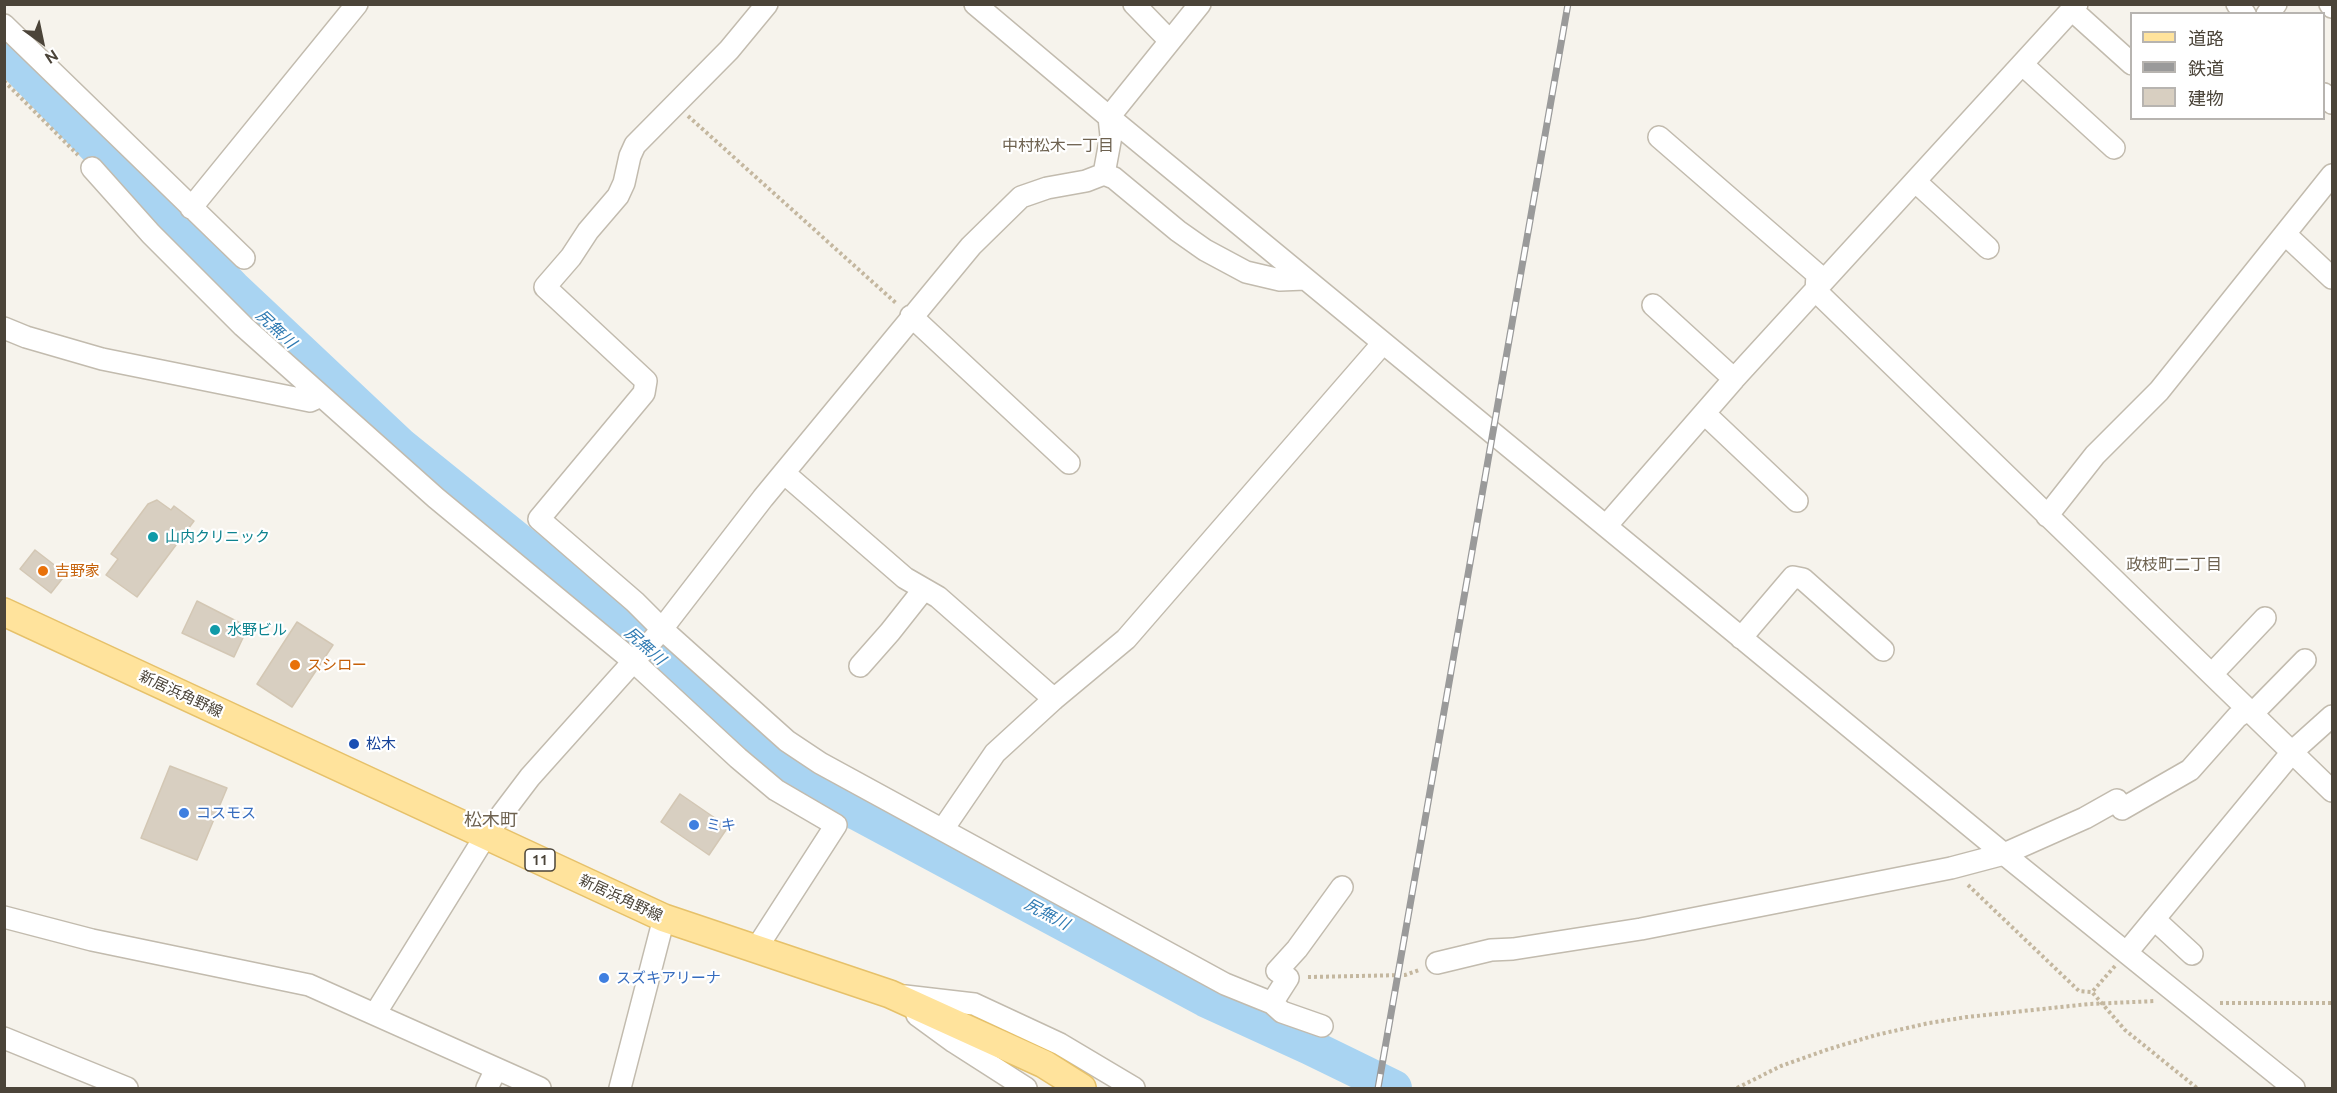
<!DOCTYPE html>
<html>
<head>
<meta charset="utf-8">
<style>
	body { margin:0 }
	#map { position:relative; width:2337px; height:1093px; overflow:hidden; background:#f6f3ec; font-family:Ubuntu,"Noto Sans JP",sans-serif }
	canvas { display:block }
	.frame { position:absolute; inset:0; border:6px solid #4b4439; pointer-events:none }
	.legend { position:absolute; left:2130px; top:12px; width:195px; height:108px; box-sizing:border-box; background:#fff; border:2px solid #b7b4b0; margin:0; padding:8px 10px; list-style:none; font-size:18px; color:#4b4439 }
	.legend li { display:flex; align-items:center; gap:12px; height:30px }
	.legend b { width:30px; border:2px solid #b7b4b0 }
	.north { position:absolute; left:12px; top:12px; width:60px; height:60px; -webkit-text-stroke:4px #fff; paint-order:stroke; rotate:147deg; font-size:16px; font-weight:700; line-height:24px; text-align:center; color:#4b4439 }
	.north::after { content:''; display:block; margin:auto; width:21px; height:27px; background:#4b4439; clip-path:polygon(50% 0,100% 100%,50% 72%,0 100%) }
</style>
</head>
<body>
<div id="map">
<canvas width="2337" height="1093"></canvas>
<div class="frame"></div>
<ul class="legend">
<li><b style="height:8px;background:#ffe39c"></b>道路</li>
<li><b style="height:8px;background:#9a9a9a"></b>鉄道</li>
<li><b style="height:16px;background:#d8cfc1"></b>建物</li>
</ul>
<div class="north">N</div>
</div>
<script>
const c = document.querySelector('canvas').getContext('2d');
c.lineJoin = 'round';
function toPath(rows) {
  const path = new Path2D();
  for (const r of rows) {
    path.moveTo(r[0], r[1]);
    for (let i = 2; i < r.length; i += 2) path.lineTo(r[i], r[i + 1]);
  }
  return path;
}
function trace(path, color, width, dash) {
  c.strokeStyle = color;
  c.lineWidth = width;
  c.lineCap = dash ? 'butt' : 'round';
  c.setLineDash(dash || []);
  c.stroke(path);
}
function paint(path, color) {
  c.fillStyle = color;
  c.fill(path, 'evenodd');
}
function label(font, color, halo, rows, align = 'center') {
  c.font = font + ' Ubuntu,"Noto Sans JP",sans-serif';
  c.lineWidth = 4.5;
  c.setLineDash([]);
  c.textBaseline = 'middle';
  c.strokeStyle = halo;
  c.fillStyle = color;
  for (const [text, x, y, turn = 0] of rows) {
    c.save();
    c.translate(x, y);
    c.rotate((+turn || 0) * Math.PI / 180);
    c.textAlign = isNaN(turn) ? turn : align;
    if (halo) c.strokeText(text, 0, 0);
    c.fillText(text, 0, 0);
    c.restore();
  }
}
trace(toPath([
	[4,52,233,288,401,446,604,610,785,769,858,813,1205,999,1308,1046,1394,1088]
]), '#a9d4f2', 36);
const building = toPath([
	[157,500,171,510,174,506,194,521,137,597,106,575,118,559,111,554,148,504,157,500],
	[35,550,66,574,51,593,20,569,35,550],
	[197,601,248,627,234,657,182,633,197,601],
	[297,622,333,645,292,707,257,684,297,622],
	[170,766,227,788,197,860,141,838,170,766],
	[680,794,728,827,709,855,661,822,680,794]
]);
paint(building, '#d8cfc1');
trace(building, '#d3c7b4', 1.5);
const minor = toPath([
	[767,4,729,50,635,145,630,156,624,183,618,196,588,231,571,257,545,287,646,381,644,393,539,519,635,602,662,629,787,741,820,763,1225,984,1272,1003,1288,978,1277,971,1297,949,1342,887],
	[975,4,1109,117,2004,854,2294,1088],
	[1134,4,1170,41],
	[2237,4,2245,14],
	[2330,4,2332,7],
	[2072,10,2132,64],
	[2267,14,2276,4],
	[4,25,244,258],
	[2023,65,2114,148],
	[2324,94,2332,103],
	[1659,137,1817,274,1816,291,2332,791],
	[92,168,151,234,243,326,436,498,633,661,738,758,776,790,836,825,756,949],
	[1104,174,1114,178,1178,231,1205,250,1246,272,1280,280,1305,279],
	[1916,182,1988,248],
	[191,208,357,4],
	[2286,235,2332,278],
	[1653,305,1734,379],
	[911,316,1069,463],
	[4,328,26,337,102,359,310,401,321,396],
	[1705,414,1797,501],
	[784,473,905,578,938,597,1054,699],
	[2047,516,2095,455,2159,391,2332,175],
	[1606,526,1734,379,2077,4],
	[1741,638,1793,577,1803,579,1883,650],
	[860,666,890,632,924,589],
	[2212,674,2265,618],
	[2253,713,2305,660],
	[943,829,995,753,1054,699,1126,639,1383,343],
	[4,917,92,940,309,985,540,1088],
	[2154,919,2192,954],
	[2127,952,2293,751,2332,716],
	[1437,963,1491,950,1513,949,1641,929,1951,868,2004,854,2085,818,2117,800,2122,809,2190,770,2237,717,2249,709],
	[905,996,974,1004,1060,1044,1134,1088],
	[1272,1003,1282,1012,1322,1026],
	[375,1014,486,835,530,777,658,634,763,498,971,246,1021,197,1047,188,1086,181,1104,174,1111,136,1109,117,1200,4],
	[917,1015,954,1042,1026,1088],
	[4,1038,127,1088],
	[487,1088,496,1069],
	[620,1088,664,918]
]);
const major = toPath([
	[4,612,664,918,890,994,1044,1064,1082,1088]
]);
trace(minor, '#c2bbae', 24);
trace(major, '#e6c16a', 30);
trace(toPath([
	[4,81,78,155],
	[688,116,897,304],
	[1968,885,2079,991,2092,992],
	[2115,966,2092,992,2125,1030,2197,1088],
	[1308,977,1405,975,1419,970],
	[2220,1003,2332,1003],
	[1737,1088,1781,1066,1829,1049,1876,1035,1929,1023,1967,1017,2089,1004,2156,1001]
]), '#c4b79f', 4, [3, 3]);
trace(minor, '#fff', 21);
trace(major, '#ffe39c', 27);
const rail = toPath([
	[1378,1088,1568,4]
]);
trace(rail, '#9a9a9a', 7);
trace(rail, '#fff', 4.5, [14]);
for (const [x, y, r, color] of [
	[153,537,6,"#0f9aa8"],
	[43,571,6,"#e8710a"],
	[215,630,6,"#0f9aa8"],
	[295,665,6,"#e8710a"],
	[354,744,6,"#1a4fb4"],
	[184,813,6,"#3f7fe0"],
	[694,825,6,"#3f7fe0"],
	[604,978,6,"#3f7fe0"]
]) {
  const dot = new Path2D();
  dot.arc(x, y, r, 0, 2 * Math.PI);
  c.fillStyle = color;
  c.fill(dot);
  trace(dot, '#fff', 2);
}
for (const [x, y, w] of [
	[540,860,30]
]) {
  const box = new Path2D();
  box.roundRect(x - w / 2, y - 11, w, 22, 4.5);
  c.fillStyle = '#fff';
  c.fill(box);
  trace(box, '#4b4439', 1.5);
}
label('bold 14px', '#4b4439', null, [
	["11",540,860]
]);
label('15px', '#0d838f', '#fff', [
	["山内クリニック",165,537],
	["水野ビル",227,630]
], 'left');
label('15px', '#c56008', '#fff', [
	["吉野家",55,571],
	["スシロー",307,665]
], 'left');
label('15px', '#4b4439', '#fff', [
	["新居浜角野線",181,694,25],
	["新居浜角野線",621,898,25]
]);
label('15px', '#164399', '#fff', [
	["松木",366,744]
], 'left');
label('15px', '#366cbe', '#fff', [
	["コスモス",196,813],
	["ミキ",706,825],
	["スズキアリーナ",616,978]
], 'left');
label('16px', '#6e6250', '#fff', [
	["中村松木一丁目",1058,146],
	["政枝町二丁目",2174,565]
]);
label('italic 16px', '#2e7ab2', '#fff', [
	["尻無川",276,329,43],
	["尻無川",645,646,41],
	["尻無川",1047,914,28]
]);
label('18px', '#6e6250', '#fff', [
	["松木町",491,820]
]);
</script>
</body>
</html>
